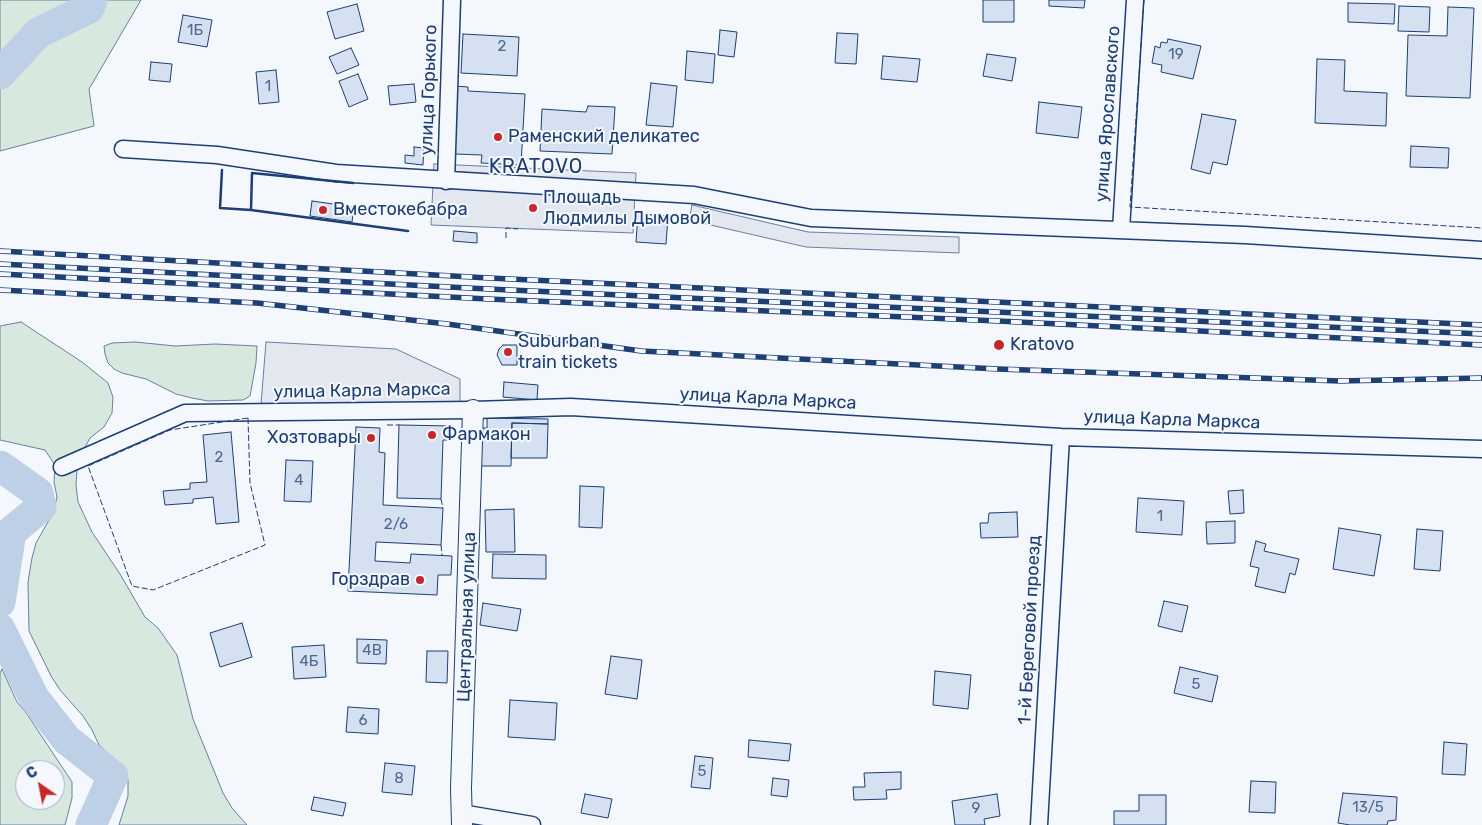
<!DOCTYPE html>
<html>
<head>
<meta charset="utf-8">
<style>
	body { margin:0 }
	#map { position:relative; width:1482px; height:825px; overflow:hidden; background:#f4f7fb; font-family:Rubik,sans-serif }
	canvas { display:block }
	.north { position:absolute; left:15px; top:760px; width:50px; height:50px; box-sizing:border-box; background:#f4f7fb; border:1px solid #9eadc5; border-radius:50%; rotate:327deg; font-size:14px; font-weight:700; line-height:20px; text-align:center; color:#1d3f73 }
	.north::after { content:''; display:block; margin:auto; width:18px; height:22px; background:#c62828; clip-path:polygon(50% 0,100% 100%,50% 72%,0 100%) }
</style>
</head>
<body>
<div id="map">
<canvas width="1482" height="825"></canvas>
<div class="north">С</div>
</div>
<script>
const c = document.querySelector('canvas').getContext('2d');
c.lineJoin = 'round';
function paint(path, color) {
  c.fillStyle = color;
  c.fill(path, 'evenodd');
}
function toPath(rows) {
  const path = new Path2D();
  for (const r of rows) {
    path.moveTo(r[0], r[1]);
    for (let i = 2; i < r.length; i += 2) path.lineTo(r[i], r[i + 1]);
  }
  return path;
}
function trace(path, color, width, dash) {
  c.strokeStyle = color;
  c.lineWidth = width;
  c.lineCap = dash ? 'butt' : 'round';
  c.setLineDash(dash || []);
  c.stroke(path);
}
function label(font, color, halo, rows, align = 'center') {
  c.font = font + ' Rubik,sans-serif';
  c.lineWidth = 4;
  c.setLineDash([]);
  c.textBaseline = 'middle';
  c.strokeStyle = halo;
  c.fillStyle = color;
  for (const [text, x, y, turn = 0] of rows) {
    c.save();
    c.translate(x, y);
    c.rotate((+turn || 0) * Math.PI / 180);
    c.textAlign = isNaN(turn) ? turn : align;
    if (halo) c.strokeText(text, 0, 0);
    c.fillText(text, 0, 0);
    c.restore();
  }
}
const green = toPath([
	[0,0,141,0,89,89,94,126,0,151,0,0],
	[21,322,82,362,108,383,113,397,112,413,104,427,90,438,82,453,77,470,76,485,78,502,92,532,120,574,145,617,158,628,177,655,193,719,223,793,232,808,247,825,119,825,128,796,128,780,121,765,99,745,92,730,83,716,60,690,51,676,29,631,28,582,32,558,36,543,53,513,57,497,54,482,55,465,45,450,0,440,0,326,21,322],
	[135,342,175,346,215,344,257,346,256,363,250,396,243,400,208,401,192,398,176,394,146,379,122,373,114,369,108,363,105,354,104,346,112,343,135,342],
	[2,669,17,702,27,714,72,782,72,798,65,825,0,825,0,673,2,669],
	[25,770,55,770,55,800,25,800,25,770]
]);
paint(green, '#d7e8df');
trace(green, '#687fa3', 1);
const parking = toPath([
	[434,164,636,173,633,233,431,225,434,164],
	[692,205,808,232,959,237,959,253,806,247,689,220,692,205],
	[266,342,396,349,460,379,460,407,261,404,266,342]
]);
paint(parking, '#e3e8f0');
trace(parking, '#687fa3', 1);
trace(toPath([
	[0,74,38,33,89,8,92,0],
	[0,466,38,493,41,507,11,532,0,602],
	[0,629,34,698,67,740,113,776,91,825]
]), '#bed0e5', 31);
const building = toPath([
	[983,0,1014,0,1014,22,983,22,983,0],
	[1049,0,1085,0,1084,8,1049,6,1049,0],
	[1348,3,1395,4,1394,24,1348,22,1348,3],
	[357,4,364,31,335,39,327,12,357,4],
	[1399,6,1430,7,1429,32,1398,31,1399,6],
	[1448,7,1474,8,1470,98,1406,96,1408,35,1447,36,1448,7],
	[183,15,212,20,207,47,178,42,183,15],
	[720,30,737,32,734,57,718,55,720,30],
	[837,33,858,34,856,64,835,63,837,33],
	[463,34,519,37,517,76,461,73,463,34],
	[1168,39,1201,46,1193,79,1161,72,1162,65,1152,63,1155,46,1160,48,1161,42,1167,43,1168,39],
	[351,48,359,65,337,74,329,57,351,48],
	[687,51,715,54,713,83,685,80,687,51],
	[987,54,1016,58,1012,81,983,76,987,54],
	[883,56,920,59,917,82,881,79,883,56],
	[1317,59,1345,60,1344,91,1387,93,1386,126,1315,123,1317,59],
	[151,62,172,64,170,82,149,80,151,62],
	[276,70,279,102,259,104,256,72,276,70],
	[358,74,368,99,349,107,339,81,358,74],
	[651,83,677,86,673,127,646,125,651,83],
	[414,84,416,102,390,105,388,86,414,84],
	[454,86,468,87,468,91,525,94,521,165,481,163,482,155,454,154,457,100,453,100,454,86],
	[1039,102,1082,107,1078,138,1036,133,1039,102],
	[588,106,615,107,612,154,540,151,542,109,586,112,588,106],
	[1202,114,1236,120,1227,165,1213,162,1210,174,1191,169,1202,114],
	[1411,146,1449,148,1448,168,1410,167,1411,146],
	[414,147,424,148,423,165,405,163,405,155,414,156,414,147],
	[312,201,354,207,352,222,310,216,312,201],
	[638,214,668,216,666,244,636,242,638,214],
	[454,231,477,233,477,243,453,241,454,231],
	[503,345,517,345,517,365,502,365,497,355,499,349,503,345],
	[504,382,538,385,537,400,503,397,504,382],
	[487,418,548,419,548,424,512,423,511,466,481,466,482,428,487,428,487,418],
	[512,423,548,424,547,458,511,458,512,423],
	[399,425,452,426,452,440,443,440,441,499,397,498,399,425],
	[356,427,380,428,379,452,385,453,383,505,443,508,441,545,376,542,375,561,410,563,411,554,452,556,451,575,438,575,437,595,348,591,356,427],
	[231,432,239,522,216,524,213,497,193,499,193,503,165,505,163,491,190,489,190,483,207,482,203,435,231,432],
	[286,460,313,461,311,502,284,501,286,460],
	[580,486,604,487,602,528,579,527,580,486],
	[1243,490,1244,513,1230,514,1228,491,1243,490],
	[1138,498,1184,501,1182,535,1136,532,1138,498],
	[514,509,515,552,486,552,485,510,514,509],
	[1017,512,1018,537,981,538,980,523,988,523,989,513,1017,512],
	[1235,521,1235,543,1207,544,1206,522,1235,521],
	[1339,528,1381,535,1374,576,1333,569,1339,528],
	[1417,529,1443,531,1440,571,1414,569,1417,529],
	[1256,541,1266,544,1264,551,1299,559,1295,575,1290,573,1285,593,1255,586,1259,568,1250,566,1256,541],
	[493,554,546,555,546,579,492,578,493,554],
	[1164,601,1188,606,1182,632,1158,626,1164,601],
	[483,603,521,609,517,631,480,625,483,603],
	[242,623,252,657,220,667,210,633,242,623],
	[357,639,387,640,386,664,357,663,357,639],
	[324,645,326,677,294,679,292,647,324,645],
	[427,651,448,651,447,683,426,682,427,651],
	[611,656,642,660,637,699,605,694,611,656],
	[1180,667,1218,676,1212,702,1174,693,1180,667],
	[935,671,971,675,968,709,933,705,935,671],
	[510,700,557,703,555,740,508,737,510,700],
	[348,707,379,709,378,734,346,732,348,707],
	[749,740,791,744,789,761,748,757,749,740],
	[1444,742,1467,744,1465,775,1442,774,1444,742],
	[695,756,713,758,710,789,691,787,695,756],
	[385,763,415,766,412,795,382,792,385,763],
	[901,772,901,789,886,790,887,799,854,800,853,787,865,787,864,773,901,772],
	[773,778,789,780,787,797,771,795,773,778],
	[1251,781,1276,782,1275,813,1249,812,1251,781],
	[1343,793,1397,797,1396,820,1388,821,1387,825,1350,825,1338,823,1343,793],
	[585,794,612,799,608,818,581,813,585,794],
	[997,794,1000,816,984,819,985,825,955,825,952,801,997,794],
	[1139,795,1166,795,1166,825,1114,825,1114,811,1139,811,1139,795],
	[314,797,346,803,343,816,311,810,314,797]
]);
paint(building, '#d5e0f0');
trace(building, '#1d3f73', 1);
const minor = toPath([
	[123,149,217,155,336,173,694,195,811,218,1245,235,1482,250],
	[446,181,452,0],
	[1121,230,1135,0],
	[62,467,185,413,473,410,571,407,1061,437,1482,449],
	[461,813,532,825],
	[1039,825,1061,437]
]);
const tertiary = toPath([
	[462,825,461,788,473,410]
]);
trace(minor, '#1d3f73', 19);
trace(tertiary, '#1d3f73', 22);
trace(minor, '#f4f7fb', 16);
trace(tertiary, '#f4f7fb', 20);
const rail = toPath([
	[0,251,489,278,1482,325],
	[0,264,488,289,1482,334],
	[0,274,488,299,998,321,1482,345],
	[0,290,257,303,447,324,641,351,998,369,1340,381,1482,378]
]);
trace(rail, '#1d3f73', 5.5);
trace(rail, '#f4f7fb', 4, [11]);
trace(toPath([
	[1144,0,1130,207,1482,228],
	[506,238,506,228,518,229],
	[248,418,250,483,265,545,153,590,132,586,88,466,170,430,248,418],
	[387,425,399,425],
	[441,499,443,508],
	[441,545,442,555]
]), '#1d3f73', 1, [6, 2.5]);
trace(toPath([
	[222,170,220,208,251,210,252,173,353,183],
	[251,210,408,231]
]), '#1d3f73', 2.5);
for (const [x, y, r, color] of [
	[498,137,5,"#c62828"],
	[533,208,5,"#c62828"],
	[323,210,5,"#c62828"],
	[999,345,6,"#c62828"],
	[508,352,5,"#c62828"],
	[432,435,5,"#c62828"],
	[371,438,5,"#c62828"],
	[420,580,5,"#c62828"]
]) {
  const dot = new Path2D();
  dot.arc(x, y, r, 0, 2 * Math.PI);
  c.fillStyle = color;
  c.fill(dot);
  trace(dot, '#f4f7fb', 2);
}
label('15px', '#4b6792', null, [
	["1Б",195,31],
	["2",502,47],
	["19",1176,55],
	["1",268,87],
	["2",219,458],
	["4",299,481],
	["1",1160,517],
	["2/6",396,525],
	["4В",372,651],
	["4Б",309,662],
	["5",1196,685],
	["6",363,721],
	["5",702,772],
	["8",399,779],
	["13/5",1368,808],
	["9",976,809]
]);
label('18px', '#1d3f73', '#f4f7fb', [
	["улица Горького",429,90,-88],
	["улица Ярославского",1108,114,-86],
	["улица Карла Маркса",362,391,-1],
	["улица Карла Маркса",768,399,3],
	["улица Карла Маркса",1172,420,2],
	["Центральная улица",467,617,-88],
	["1-й Береговой проезд",1030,630,-87]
]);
label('18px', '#1d3f73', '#f4f7fb', [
	["Раменский деликатес",508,137],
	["Площадь",543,198],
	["Людмилы Дымовой",543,219],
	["Вместокебабра",333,210],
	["Suburban",518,342],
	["train tickets",518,363],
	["Kratovo",1010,345],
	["Фармакон",442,435],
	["Хозтовары",361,438,"right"],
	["Горздрав",410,580,"right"]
], 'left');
c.letterSpacing = '1px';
label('20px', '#1d3f73', '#f4f7fb', [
	["KRATOVO",536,167]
]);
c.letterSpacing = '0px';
</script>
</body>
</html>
